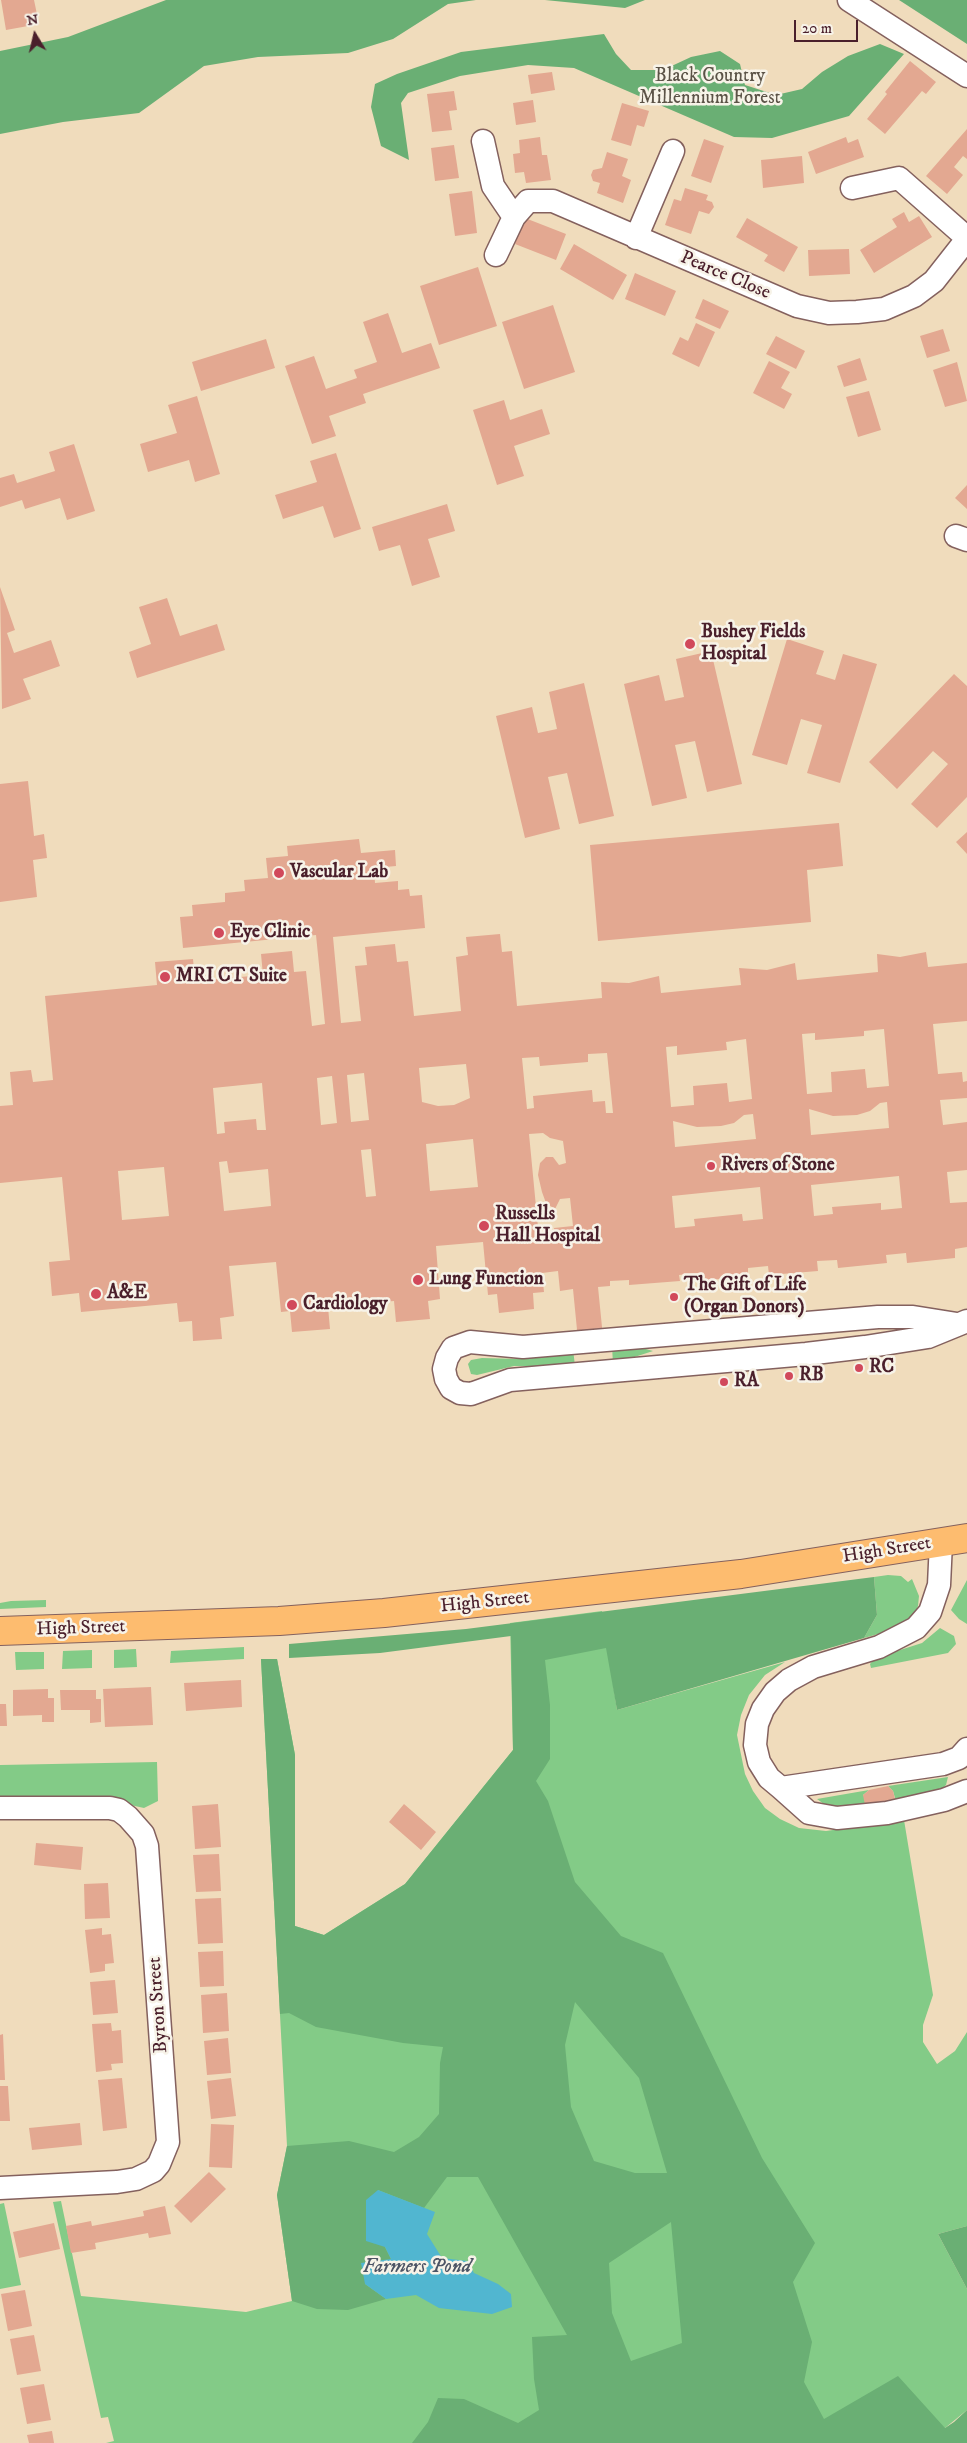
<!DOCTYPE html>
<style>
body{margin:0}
#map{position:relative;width:967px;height:2443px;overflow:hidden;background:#f0dcbc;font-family:"IM FELL DW Pica",serif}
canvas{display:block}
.north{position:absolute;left:10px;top:10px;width:50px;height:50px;-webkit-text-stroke:4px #f7f3e8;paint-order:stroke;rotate:351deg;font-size:14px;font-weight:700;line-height:20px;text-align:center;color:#4a1f2b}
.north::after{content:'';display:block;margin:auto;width:18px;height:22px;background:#4a1f2b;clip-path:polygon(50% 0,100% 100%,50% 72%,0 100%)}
.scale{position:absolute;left:794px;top:20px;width:64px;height:22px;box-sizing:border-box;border:2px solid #4a1f2b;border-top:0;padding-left:6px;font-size:15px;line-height:18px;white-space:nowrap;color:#4a1f2b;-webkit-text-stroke:4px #f7f3e8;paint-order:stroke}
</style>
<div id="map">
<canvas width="967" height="2443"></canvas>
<div class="north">N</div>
<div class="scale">20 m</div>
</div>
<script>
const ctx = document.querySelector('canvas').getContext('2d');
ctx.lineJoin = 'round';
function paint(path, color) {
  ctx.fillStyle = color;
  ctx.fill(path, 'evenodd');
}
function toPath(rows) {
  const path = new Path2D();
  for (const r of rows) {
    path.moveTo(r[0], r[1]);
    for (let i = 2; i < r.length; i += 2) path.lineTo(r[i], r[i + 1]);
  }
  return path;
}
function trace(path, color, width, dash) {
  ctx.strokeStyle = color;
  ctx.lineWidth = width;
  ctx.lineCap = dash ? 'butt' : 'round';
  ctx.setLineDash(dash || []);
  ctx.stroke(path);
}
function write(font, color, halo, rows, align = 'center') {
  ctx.font = font + ' "IM FELL DW Pica",serif';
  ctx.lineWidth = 5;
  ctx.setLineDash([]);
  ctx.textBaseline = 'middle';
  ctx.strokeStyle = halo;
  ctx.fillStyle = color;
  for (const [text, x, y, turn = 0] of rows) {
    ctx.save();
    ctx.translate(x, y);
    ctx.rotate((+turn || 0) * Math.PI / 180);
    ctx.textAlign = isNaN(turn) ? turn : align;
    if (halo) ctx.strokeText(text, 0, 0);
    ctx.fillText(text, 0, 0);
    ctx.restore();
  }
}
paint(toPath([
 [612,1346,635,1346,653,1351,613,1364],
 [573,1349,575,1366,514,1366,477,1375,471,1374,468,1364,471,1360,482,1358,519,1359],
 [888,1575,901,1576,908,1582,912,1579,919,1596,918,1606,914,1616,896,1629,864,1638,877,1615,874,1577],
 [967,1580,967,1624,959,1619,951,1610],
 [46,1600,46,1607,0,1609,0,1603,11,1601],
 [602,1611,617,1710,785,1662,765,1675,749,1695,741,1715,737,1735,745,1774,753,1791,765,1808,780,1819,799,1828,826,1831,904,1820,933,1995,923,2025,923,2042,937,2064,955,2051,967,2032,967,2226,938,2234,967,2289,967,2410,945,2428,958,2443,106,2443,114,2441,108,2417,101,2418,53,2202,61,2201,81,2296,246,2312,292,2301,277,2195,287,2146,261,1659,277,1659,295,1755,295,1926,324,1935,405,1884,513,1750,510,1623],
 [940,1628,954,1636,956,1644,948,1653,871,1668,870,1664,875,1658,922,1643],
 [244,1647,244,1659,170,1663,171,1651],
 [136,1649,137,1667,114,1668,114,1650],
 [92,1650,92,1668,62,1669,63,1651],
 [15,1652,44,1652,44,1669,16,1670],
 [157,1762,158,1801,144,1808,94,1797,0,1797,0,1765],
 [948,1777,946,1785,937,1793,891,1804,895,1798,893,1791,888,1786],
 [869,1790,863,1795,871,1807,828,1807,817,1799],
 [4,2203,21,2285,0,2289,0,2204]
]), '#83cb87');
paint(toPath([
 [166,0,476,0,448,4,393,39,348,53,258,57,204,66,139,113,63,122,0,134,0,51,68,37],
 [545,0,645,0,625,8],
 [899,0,967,0,967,44],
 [604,34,616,54,631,70,663,70,691,57,720,51,740,64,745,85,776,95,802,89,822,72,848,56,880,44,904,54,849,116,772,138,734,137,574,68,528,65,460,76,408,93,401,103,409,160,381,146,371,107,375,84,397,74,461,52],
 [874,1577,877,1615,864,1638,617,1710,606,1648,545,1660,550,1705,550,1759,536,1781,548,1801,575,1882,621,1936,663,1953,762,2158,815,2243,793,2282,812,2342,804,2382,824,2419,898,2376,945,2428,954,2422,967,2410,967,2443,412,2443,428,2422,438,2398,464,2399,518,2423,539,2410,534,2379,532,2337,567,2335,478,2177,447,2177,424,2208,378,2190,385,2247,391,2259,365,2284,386,2299,348,2310,317,2309,292,2301,277,2195,287,2146,349,2141,394,2152,419,2137,439,2114,440,2063,443,2047,403,2043,316,2027,289,2013,280,2014,261,1659,277,1659,295,1755,295,1926,324,1935,405,1884,513,1750,511,1636,380,1653,289,1658,289,1644,466,1629],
 [575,2002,639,2078,667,2173,635,2173,594,2161,571,2107,565,2045],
 [671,2222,682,2343,631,2361,612,2313,609,2263],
 [967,2226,967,2289,938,2234]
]), '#6aaf74');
paint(toPath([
 [378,2190,435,2212,427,2234,442,2258,467,2261,474,2273,498,2284,511,2294,512,2307,492,2314,439,2308,416,2295,386,2299,365,2284,361,2263,391,2259,385,2247,366,2241,366,2200]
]), '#51b6d0');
paint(toPath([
 [1,0,34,0,39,24,6,30],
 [910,61,936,82,926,94,922,91,885,134,867,119,887,94,885,92],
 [552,72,555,90,531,94,528,75],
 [454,91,457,110,449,111,452,130,432,132,427,94],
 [533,100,536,122,516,125,513,103],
 [622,103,649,111,644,127,637,125,631,146,611,140],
 [967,129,967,159,963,156,954,167,963,175,947,194,926,176],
 [540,137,542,155,547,155,551,180,526,183,524,172,515,173,513,154,520,153,519,140],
 [846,137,848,143,858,139,864,157,816,174,808,152],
 [704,139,724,146,711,183,691,176],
 [454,145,459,178,435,181,431,148],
 [607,152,628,159,622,176,631,180,623,203,597,193,600,183,593,181,591,175,593,170,602,168],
 [802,156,804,183,763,188,761,160],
 [685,188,708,195,706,200,712,202,714,207,709,214,699,211,691,234,665,225,674,199,681,201],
 [472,191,477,233,455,236,449,194],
 [904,212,909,222,919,216,932,237,874,273,860,250,897,227,892,219],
 [525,218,566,234,556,260,515,244],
 [747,218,798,247,784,272,764,261,768,255,736,237],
 [574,244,627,275,613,300,560,269],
 [849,249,850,274,809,276,808,250],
 [478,267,497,326,439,345,420,286],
 [635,273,676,291,665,316,625,299],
 [703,299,729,311,720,329,695,318],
 [553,305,575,372,524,389,502,322],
 [388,313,402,353,431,343,440,368,363,394,366,403,329,416,336,436,312,444,285,366,314,356,326,389,357,378,354,370,377,362,363,322],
 [696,323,715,332,699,367,672,354,680,337,688,341],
 [943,329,950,351,927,358,920,336],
 [776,336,805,351,796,369,766,354],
 [266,339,275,368,201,391,192,362],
 [860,358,867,380,844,387,837,366],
 [769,361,790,372,781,388,792,394,784,409,753,393],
 [957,362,967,401,945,407,933,370],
 [869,391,881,430,858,437,846,397],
 [197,396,220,474,195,482,189,460,148,472,140,444,177,433,168,405],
 [504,400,510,420,542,409,550,434,514,446,524,476,497,485,473,410],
 [74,444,95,511,67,520,60,498,25,509,22,500,0,507,0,478,14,474,17,483,55,471,49,452],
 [336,453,361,529,334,538,323,506,283,519,275,495,317,482,310,461],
 [967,485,967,509,955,498],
 [447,504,455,531,428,539,440,577,412,586,400,545,379,551,372,527],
 [0,587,15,630,7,633,14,653,51,640,60,666,23,679,31,699,2,709],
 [167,598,180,636,217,624,225,650,137,678,129,652,151,644,139,607],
 [787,639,824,651,816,674,835,680,843,654,877,664,840,783,807,773,822,725,801,719,787,765,752,755],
 [711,651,742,784,707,792,695,741,675,745,687,798,652,806,624,684,659,675,665,701,684,697,676,659],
 [954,674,967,686,967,797,937,828,911,804,948,764,933,751,897,789,869,762],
 [584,683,614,816,579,824,567,773,548,777,560,829,525,838,496,716,532,707,538,733,557,729,549,692],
 [28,781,34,836,44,834,47,858,33,860,37,897,0,902,0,784],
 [839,823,843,866,807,870,811,922,598,941,590,845],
 [967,832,967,854,956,842],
 [359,839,361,853,395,850,396,866,374,868,375,883,398,881,398,890,409,889,410,896,422,895,425,928,333,937,341,1023,361,1021,355,966,367,965,365,947,395,944,397,962,408,961,414,1016,461,1011,456,957,468,955,466,937,500,934,502,952,512,951,517,1006,602,998,601,982,629,983,659,976,661,993,741,985,739,968,767,970,795,963,797,980,878,972,877,954,900,957,926,952,928,967,967,963,967,1021,933,1024,938,1074,962,1072,963,1082,967,1081,967,1098,940,1100,943,1125,967,1122,967,1170,947,1172,950,1203,967,1202,967,1247,955,1249,955,1258,907,1263,906,1253,886,1255,887,1263,838,1268,837,1260,817,1261,818,1271,769,1275,768,1266,748,1268,748,1276,700,1281,699,1273,679,1275,680,1281,629,1285,629,1280,610,1281,610,1286,598,1287,604,1347,579,1350,573,1289,560,1291,558,1271,542,1273,544,1292,533,1293,534,1309,499,1313,497,1294,488,1295,483,1242,436,1246,440,1299,428,1301,430,1319,396,1322,394,1301,328,1307,330,1329,292,1332,290,1311,281,1312,276,1262,229,1266,234,1316,220,1318,222,1339,193,1341,192,1321,179,1322,177,1303,81,1312,79,1293,52,1296,49,1262,70,1260,62,1177,0,1183,0,1106,13,1105,10,1072,31,1070,33,1082,53,1080,45,996,157,985,155,962,193,959,195,981,263,975,261,954,292,951,294,972,306,971,312,1026,325,1024,316,935,183,948,180,917,193,916,192,905,225,902,225,893,245,891,244,880,268,878,266,858,288,856,287,846],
 [884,1029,889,1086,867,1088,865,1069,831,1072,832,1092,807,1094,802,1034,815,1033,815,1040,864,1036,864,1031],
 [746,1039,752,1099,729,1102,727,1083,693,1086,694,1105,671,1107,666,1047,677,1046,677,1055,727,1050,726,1042],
 [607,1053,613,1113,606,1113,605,1101,593,1102,592,1090,533,1096,534,1108,527,1109,522,1058,539,1057,540,1066,588,1062,588,1054],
 [466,1064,470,1098,454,1105,438,1106,422,1102,419,1068],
 [364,1073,369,1120,351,1122,347,1075],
 [332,1076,337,1123,321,1125,317,1078],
 [262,1083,266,1130,257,1130,256,1119,224,1122,225,1133,217,1134,213,1088],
 [887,1102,889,1128,811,1135,809,1109,833,1116,857,1115,870,1111,880,1103],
 [753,1114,756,1139,675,1147,673,1121,697,1127,721,1126,734,1123,744,1115],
 [543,1133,550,1138,563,1141,566,1163,559,1165,553,1157,546,1157,540,1163,538,1175,542,1192,546,1203,555,1209,560,1199,570,1198,573,1226,554,1228,555,1236,539,1238,529,1134],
 [473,1139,478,1187,430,1191,426,1144],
 [371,1149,376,1196,366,1197,361,1150],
 [227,1161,229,1173,268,1169,271,1206,224,1211,219,1162],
 [164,1167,169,1216,122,1220,118,1171],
 [899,1176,902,1208,881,1210,881,1203,832,1207,833,1214,814,1216,811,1185],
 [760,1187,763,1219,743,1221,742,1214,694,1219,695,1226,675,1228,672,1196],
 [241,1680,242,1707,186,1711,184,1683],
 [151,1687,153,1725,105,1727,103,1689],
 [48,1689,48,1698,54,1698,54,1722,42,1722,42,1715,13,1716,13,1690],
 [60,1690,96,1690,96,1699,101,1699,101,1722,90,1723,90,1710,61,1710],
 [0,1704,6,1704,7,1726,0,1726],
 [888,1786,893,1791,895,1799,891,1804,865,1805,863,1795,869,1790],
 [218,1804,221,1847,195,1849,192,1806],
 [404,1804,436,1832,421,1850,389,1822],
 [36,1843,83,1847,81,1870,34,1865],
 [219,1854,221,1891,196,1892,193,1855],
 [108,1883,110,1918,85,1919,84,1884],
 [221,1898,223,1943,198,1944,195,1899],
 [102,1928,102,1935,111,1934,114,1963,105,1964,105,1971,90,1973,85,1930],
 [223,1951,224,1986,200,1987,198,1952],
 [115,1980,118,2013,93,2015,90,1982],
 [227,1993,229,2031,203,2033,201,1995],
 [111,2023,112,2031,121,2030,123,2063,111,2064,112,2070,96,2072,92,2024],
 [3,2034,5,2080,0,2080,0,2035],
 [228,2038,231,2073,207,2075,204,2041],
 [122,2078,127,2128,103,2131,98,2080],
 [231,2078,236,2116,211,2119,207,2081],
 [0,2086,8,2086,10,2121,0,2121],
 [80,2123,82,2145,32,2150,29,2128],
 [211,2124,234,2125,232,2168,209,2167],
 [209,2172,226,2189,191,2223,174,2206],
 [165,2206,171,2234,149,2238,148,2233,95,2243,96,2249,71,2253,66,2226,91,2221,92,2226,144,2216,143,2211],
 [54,2223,60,2249,19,2258,13,2232],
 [25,2290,32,2326,8,2331,1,2294],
 [34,2335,41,2371,17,2375,10,2339],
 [44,2384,51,2420,27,2424,20,2388],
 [52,2431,54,2443,29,2443,27,2435]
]), '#e3a891');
const minor = toPath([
 [849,0,967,76],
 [483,141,493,186,514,217],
 [852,188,899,178,967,238],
 [636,238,673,151],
 [496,255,514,217,528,201,553,201,797,306,829,313,857,312,884,309,914,296,934,281,967,239],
 [956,536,967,540],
 [957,1324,913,1317,878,1317,523,1347,470,1342,453,1348,447,1358,444,1369,446,1379,451,1388,460,1393,471,1394,510,1380,806,1354,865,1347,928,1337,967,1321],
 [967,1749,959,1758,943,1764,781,1788,809,1813,837,1818,887,1813,944,1800,967,1791],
 [781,1788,769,1778,759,1762,755,1745,757,1724,763,1709,775,1692,789,1680,813,1667,879,1647,916,1628,930,1612,939,1585,941,1542],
 [0,1808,110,1808,119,1810,128,1817,143,1834,147,1846,168,2142,159,2164,153,2171,136,2179,117,2182,0,2188]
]);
const primary = toPath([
 [0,1631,279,1621,384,1613,741,1574,967,1538]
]);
trace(minor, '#84615e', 25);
trace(primary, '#84615e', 30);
trace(minor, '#fff', 22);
trace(primary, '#fdbc6f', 28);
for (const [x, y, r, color] of [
 [690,644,6,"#d1495b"],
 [279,873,6,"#d1495b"],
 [219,933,6,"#d1495b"],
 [165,977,6,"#d1495b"],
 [711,1166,5,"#d1495b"],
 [484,1226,6,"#d1495b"],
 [418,1280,6,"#d1495b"],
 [96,1294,6,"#d1495b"],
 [674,1297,5,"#d1495b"],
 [292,1305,6,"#d1495b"],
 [859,1368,5,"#d1495b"],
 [789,1376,5,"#d1495b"],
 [724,1382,5,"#d1495b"]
]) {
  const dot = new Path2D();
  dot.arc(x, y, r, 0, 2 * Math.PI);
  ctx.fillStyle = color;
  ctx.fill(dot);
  trace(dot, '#f7f3e8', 2);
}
write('19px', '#5b5347', '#f7f3e8', [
 ["Black Country",710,77],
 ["Millennium Forest",710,99]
]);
write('19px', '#4a1f2b', '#f7f3e8', [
 ["Pearce Close",725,276,23],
 ["High Street",887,1551,-9],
 ["High Street",485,1603,-6],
 ["High Street",81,1629,-2],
 ["Byron Street",159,2005,-94]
]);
write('bold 19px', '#4a1f2b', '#f7f3e8', [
 ["Bushey Fields",701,633],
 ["Hospital",701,655],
 ["Vascular Lab",290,873],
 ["Eye Clinic",230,933],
 ["MRI CT Suite",176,977],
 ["Rivers of Stone",721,1166],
 ["Russells",495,1215],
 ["Hall Hospital",495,1237],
 ["Lung Function",429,1280],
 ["The Gift of Life",684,1286],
 ["(Organ Donors)",684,1308],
 ["A&E",107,1294],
 ["Cardiology",303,1305],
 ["RC",869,1368],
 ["RB",799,1376],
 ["RA",734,1382]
], 'left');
write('italic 20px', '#4c5465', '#f7f3e8', [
 ["Farmers Pond",417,2268]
]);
</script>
